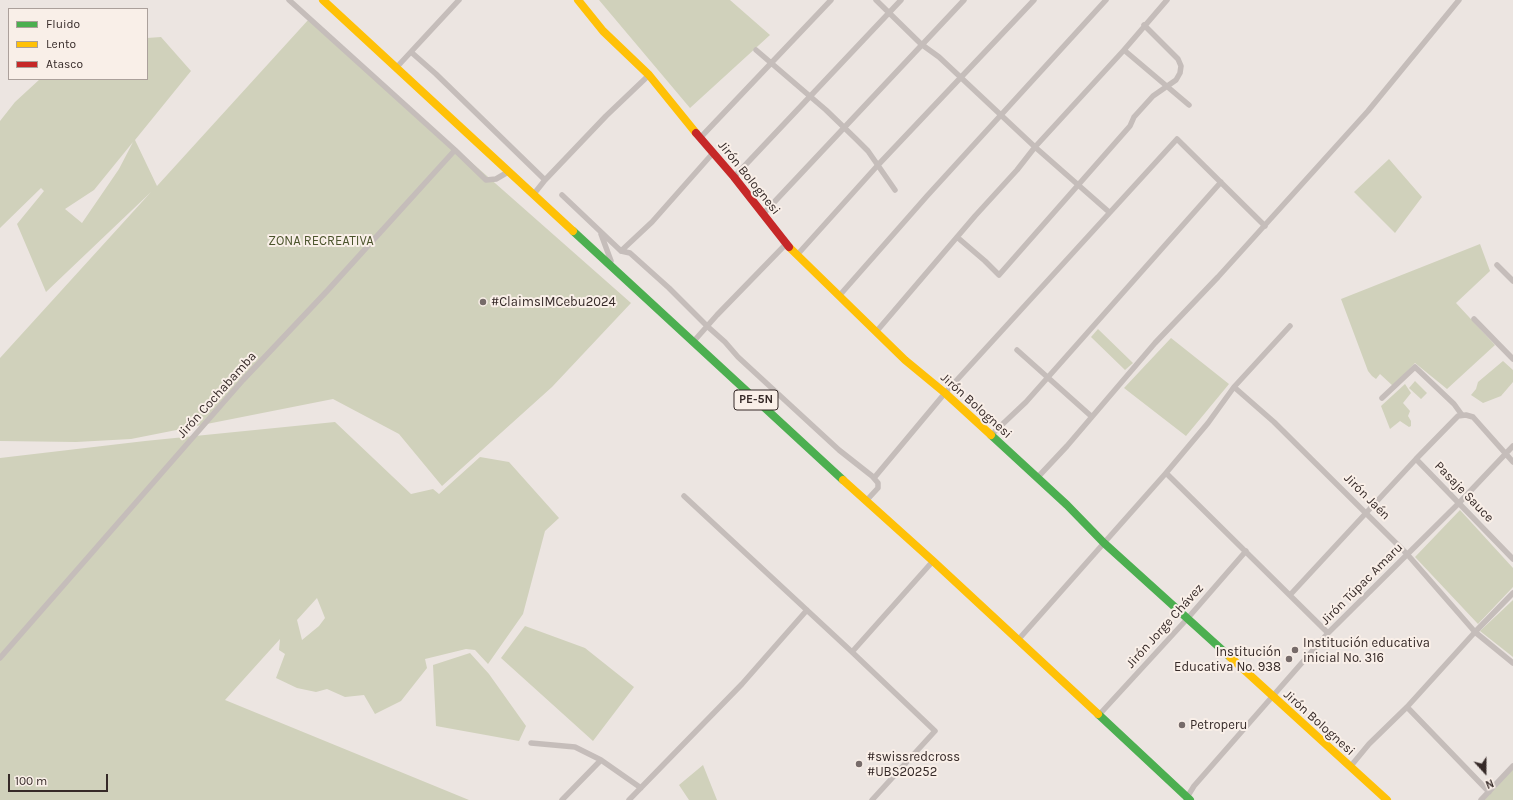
<!DOCTYPE html>
<meta charset="utf-8">
<style>
body{margin:0}
#map{position:relative;width:1513px;height:800px;overflow:hidden;background:#ece5e1;font-family:Karla,sans-serif}
canvas{display:block}
.legend{position:absolute;left:8px;top:8px;width:140px;height:72px;box-sizing:border-box;background:#f9efe8;border:1px solid #aba09b;margin:0;padding:5px 7px;list-style:none;font-size:12px;color:#362a28}
.legend li{display:flex;align-items:center;gap:8px;height:20px}
.legend b{width:20px;border:1px solid #aba09b}
.north{position:absolute;left:1465px;top:752px;width:40px;height:40px;-webkit-text-stroke:3px #f9efe8;paint-order:stroke;rotate:159deg;font-size:11px;font-weight:700;line-height:16px;text-align:center;color:#362a28}
.north::after{content:'';display:block;margin:auto;width:14px;height:18px;background:#362a28;clip-path:polygon(50% 0,100% 100%,50% 72%,0 100%)}
.scale{position:absolute;left:8px;top:774px;width:100px;height:18px;box-sizing:border-box;border:2px solid #362a28;border-top:0;padding-left:5px;font-size:12px;line-height:14px;white-space:nowrap;color:#362a28;-webkit-text-stroke:3px #f9efe8;paint-order:stroke}
</style>
<div id="map">
<canvas width="1513" height="800"></canvas>
<ul class="legend">
<li><b style="height:5px;background:#4caf50"></b>Fluido</li>
<li><b style="height:5px;background:#ffc107"></b>Lento</li>
<li><b style="height:5px;background:#c62828"></b>Atasco</li>
</ul>
<div class="north">N</div>
<div class="scale">100 m</div>
</div>
<script>
const ctx = document.querySelector('canvas').getContext('2d');
ctx.lineJoin = 'round';
function paint(path, color) {
  ctx.fillStyle = color;
  ctx.fill(path, 'evenodd');
}
function toPath(rows) {
  const path = new Path2D();
  for (const r of rows) {
    path.moveTo(r[0], r[1]);
    for (let i = 2; i < r.length; i += 2) path.lineTo(r[i], r[i + 1]);
  }
  return path;
}
function trace(path, color, width, dash) {
  ctx.strokeStyle = color;
  ctx.lineWidth = width;
  ctx.lineCap = dash ? 'butt' : 'round';
  ctx.setLineDash(dash || []);
  ctx.stroke(path);
}
function write(font, color, halo, rows, align = 'center') {
  ctx.font = font + ' Karla,sans-serif';
  ctx.lineWidth = 4;
  ctx.setLineDash([]);
  ctx.textBaseline = 'middle';
  ctx.strokeStyle = halo;
  ctx.fillStyle = color;
  for (const [text, x, y, turn = 0] of rows) {
    ctx.save();
    ctx.translate(x, y);
    ctx.rotate((+turn || 0) * Math.PI / 180);
    ctx.textAlign = isNaN(turn) ? turn : align;
    if (halo) ctx.strokeText(text, 0, 0);
    ctx.fillText(text, 0, 0);
    ctx.restore();
  }
}
paint(toPath([
 [599,0,730,0,770,35,690,108],
 [309,19,631,303,552,387,442,486,399,434,333,399,131,439,76,442,0,441,0,358,151,192,46,292,17,224,44,191,41,188,0,228,0,121,15,102,40,79,147,79,147,38,161,37,191,71,135,140,157,186],
 [133,142,119,169,82,223,65,209,94,190],
 [1389,159,1422,197,1395,233,1354,192],
 [1480,244,1490,271,1456,303,1495,345,1447,389,1415,363,1393,386,1380,374,1376,379,1372,376,1368,371,1341,299],
 [1098,329,1133,363,1125,370,1091,337],
 [1171,338,1229,384,1186,436,1124,388],
 [1503,361,1513,370,1513,382,1501,396,1483,403,1471,395,1476,389,1478,382],
 [1415,381,1427,393,1421,399,1409,388],
 [1405,384,1411,393,1403,403,1410,411,1408,416,1411,421,1411,426,1409,427,1400,421,1390,429,1381,406],
 [335,422,411,494,433,489,439,494,480,457,509,462,559,518,545,531,523,614,488,664,475,650,466,649,425,659,427,668,401,701,375,714,364,695,345,697,327,689,316,692,297,688,276,678,285,654,279,650,280,639,225,700,469,800,0,800,0,458,145,441],
 [317,598,325,618,319,626,302,640,297,620],
 [1460,510,1513,568,1513,587,1478,624,1415,557],
 [1513,600,1513,657,1480,631],
 [525,626,585,648,634,687,593,741,501,658],
 [470,653,489,674,526,726,519,741,436,726,433,665],
 [1513,764,1513,800,1479,800],
 [703,765,717,800,689,800,679,785]
]), '#d0d1bb');
trace(toPath([
 [289,0,455,150,486,180,496,179,508,172],
 [876,0,921,44,939,57,1035,147,1109,212],
 [756,50,826,110,856,139,868,151,895,190],
 [1124,50,1189,105],
 [411,52,436,74,545,180],
 [396,68,459,0],
 [700,138,831,0],
 [734,177,901,0],
 [533,195,545,180,606,116,649,75],
 [562,195,621,251,630,253,669,288,707,326,725,342,738,357,839,450,872,476,878,483,878,488,866,501],
 [763,214,964,0],
 [601,234,611,261],
 [957,237,985,261,999,275,1130,126,1134,117,1153,96,1176,80,1180,73,1181,66,1178,59,1144,25],
 [621,251,652,222,713,153],
 [797,255,878,165,1034,0],
 [1497,265,1513,281],
 [839,296,927,196,1106,0],
 [1474,319,1513,359],
 [876,332,975,216,1017,170,1035,147,1124,50,1167,0],
 [694,341,717,315,786,244],
 [1017,350,1091,416],
 [1234,387,1274,422,1407,554,1475,632,1513,663],
 [1382,398,1415,367,1454,404,1462,415],
 [991,435,1026,402,1221,182],
 [1416,459,1513,559],
 [1166,473,1328,633],
 [874,478,945,393,1177,139,1265,226],
 [1037,478,1067,446,1155,343,1218,277,1368,111,1459,0],
 [684,496,852,652,935,731,872,800],
 [1290,595,1416,459,1458,416,1466,415,1473,417,1513,462],
 [1018,640,1166,473,1208,423,1234,387,1290,326],
 [852,652,933,561],
 [0,658,243,380,328,290,455,150],
 [1407,707,1489,792],
 [1098,716,1187,619,1246,551],
 [531,743,575,747,601,760],
 [1350,767,1369,744,1407,707,1475,632,1513,593],
 [1186,799,1194,786,1328,633,1459,503,1513,446],
 [562,800,601,760,641,788],
 [629,800,742,684,807,610],
 [1481,800,1513,766]
]), '#c5bdba', 5.5);
trace(toPath([
 [573,231,843,480],
 [991,435,1067,505,1104,543,1230,657],
 [1098,714,1190,800]
]), '#4caf50', 8);
trace(toPath([
 [323,0,573,231],
 [578,0,603,31,649,75,696,133],
 [789,247,905,360,945,393,991,435],
 [843,480,933,561,1098,714],
 [1230,657,1387,800]
]), '#ffc107', 8);
trace(toPath([
 [696,133,734,177,789,247]
]), '#c62828', 8);
for (const [x, y, r, color] of [
 [483,302,4,"#766b69"],
 [1295,650,4,"#766b69"],
 [1289,659,4,"#766b69"],
 [1182,725,4,"#766b69"],
 [859,764,4,"#766b69"]
]) {
  const dot = new Path2D();
  dot.arc(x, y, r, 0, 2 * Math.PI);
  ctx.fillStyle = color;
  ctx.fill(dot);
  trace(dot, '#f9efe8', 1.5);
}
for (const [x, y, w] of [
 [756,400,44]
]) {
  const box = new Path2D();
  box.roundRect(x - w / 2, y - 10, w, 20, 3);
  ctx.fillStyle = '#f9efe8';
  ctx.fill(box);
  trace(box, '#362a28', 1);
}
write('bold 12px', '#362a28', null, [
 ["PE-5N",756,400]
]);
write('13px', '#362a28', '#f9efe8', [
 ["Jirón Bolognesi",749,178,51],
 ["Jirón Cochabamba",217,395,-48],
 ["Jirón Bolognesi",976,406,42],
 ["Pasaje Sauce",1464,492,46],
 ["Jirón Jaén",1367,497,45],
 ["Jirón Túpac Amaru",1362,584,-45],
 ["Jirón Jorge Chávez",1165,626,-48],
 ["Jirón Bolognesi",1319,723,42]
]);
write('13px', '#4b542c', '#f9efe8', [
 ["ZONA RECREATIVA",321,241]
]);
write('13px', '#362a28', '#f9efe8', [
 ["#ClaimsIMCebu2024",491,302],
 ["Institución educativa",1303,643],
 ["inicial No. 316",1303,658],
 ["Institución",1281,652,"right"],
 ["Educativa No. 938",1281,667,"right"],
 ["Petroperu",1190,725],
 ["#swissredcross",867,757],
 ["#UBS20252",867,772]
], 'left');
</script>
